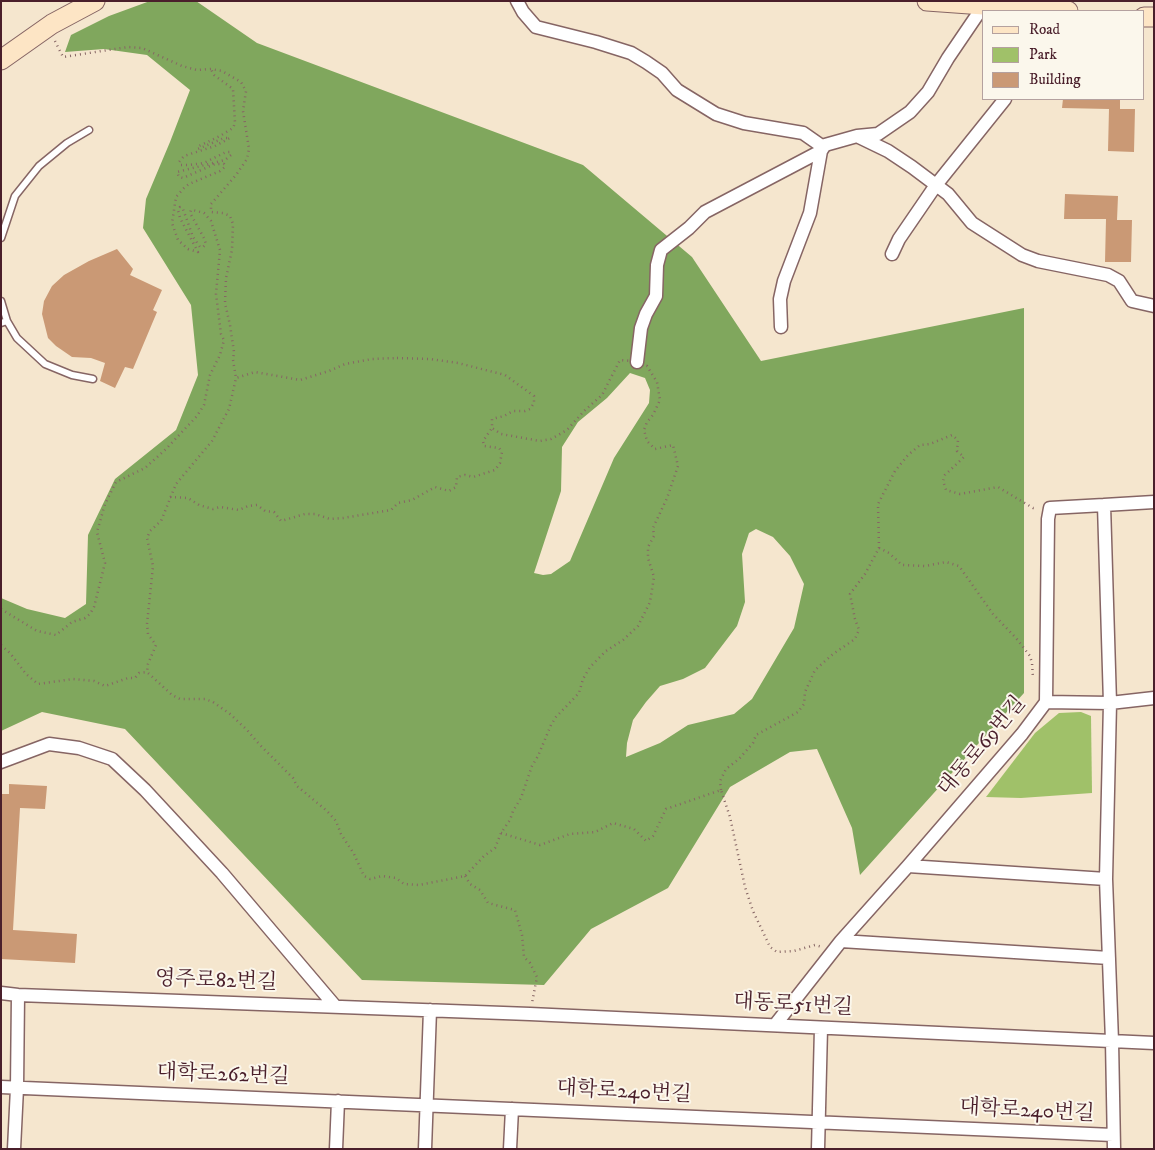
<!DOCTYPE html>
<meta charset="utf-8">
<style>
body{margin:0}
#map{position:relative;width:1155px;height:1150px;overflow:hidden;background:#f5e6ce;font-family:"IM FELL DW Pica",serif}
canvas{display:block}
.frame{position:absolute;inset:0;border:2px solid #4a1f2b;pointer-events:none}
.legend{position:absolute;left:982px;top:10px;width:162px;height:90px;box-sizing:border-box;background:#fbf7ec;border:1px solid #b4a19f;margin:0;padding:6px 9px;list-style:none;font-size:15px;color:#4a1f2b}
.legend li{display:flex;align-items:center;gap:10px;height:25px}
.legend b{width:25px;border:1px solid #b4a19f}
</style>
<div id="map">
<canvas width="1155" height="1150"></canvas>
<div class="frame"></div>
<ul class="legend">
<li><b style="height:6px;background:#fde5c5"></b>Road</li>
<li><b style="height:14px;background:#a0c169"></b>Park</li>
<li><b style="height:14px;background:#ca9975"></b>Building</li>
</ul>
</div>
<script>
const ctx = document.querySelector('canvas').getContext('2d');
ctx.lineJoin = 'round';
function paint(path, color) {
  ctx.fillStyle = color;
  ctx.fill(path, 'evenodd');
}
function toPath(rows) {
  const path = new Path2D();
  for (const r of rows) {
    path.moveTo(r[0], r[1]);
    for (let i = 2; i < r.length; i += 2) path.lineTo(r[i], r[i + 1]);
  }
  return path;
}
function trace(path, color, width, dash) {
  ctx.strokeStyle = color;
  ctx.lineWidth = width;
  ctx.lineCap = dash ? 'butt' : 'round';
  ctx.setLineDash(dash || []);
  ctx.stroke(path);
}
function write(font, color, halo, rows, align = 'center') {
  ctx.font = font + ' "IM FELL DW Pica","Noto Serif KR",serif';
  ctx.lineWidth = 4;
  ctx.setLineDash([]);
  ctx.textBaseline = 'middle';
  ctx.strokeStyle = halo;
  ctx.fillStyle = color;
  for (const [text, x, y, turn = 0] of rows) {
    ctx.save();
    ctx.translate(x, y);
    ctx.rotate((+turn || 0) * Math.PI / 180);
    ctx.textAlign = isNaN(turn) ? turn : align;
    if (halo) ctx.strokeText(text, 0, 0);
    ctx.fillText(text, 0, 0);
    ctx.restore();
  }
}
paint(toPath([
 [1081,712,1091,716,1092,793,1021,798,986,797,1035,733,1059,713]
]), '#a0c169');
paint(toPath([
 [150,1,196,1,257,43,583,165,692,257,761,361,1024,308,1024,693,860,875,852,828,817,749,790,752,730,787,668,888,591,929,544,985,362,980,125,729,42,712,1,731,1,598,27,609,65,618,86,604,88,535,115,479,176,430,198,375,191,305,143,228,146,199,170,142,190,90,147,55,104,49,65,52,71,35,109,16],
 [630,373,645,378,650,390,649,403,614,458,570,561,551,574,543,575,534,573,561,491,562,447,578,422,607,398],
 [756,529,773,537,790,556,804,584,794,628,752,699,734,714,688,725,660,743,626,757,627,743,633,720,646,702,660,686,683,679,705,668,737,626,745,602,742,554,749,533]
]), '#80a75d');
paint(toPath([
 [1063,99,1120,99,1120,109,1135,109,1134,152,1108,151,1109,109,1062,108],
 [1065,194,1118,196,1117,220,1132,220,1131,262,1105,262,1106,219,1064,219],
 [117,249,133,269,130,275,162,290,153,310,157,312,133,369,125,367,115,388,100,381,105,363,91,358,72,357,56,346,48,338,42,314,44,301,52,286,64,275,89,261],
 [9,784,47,786,45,809,20,808,13,930,77,934,75,963,1,959,1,800,2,794,9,794]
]), '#ca9975');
const service = toPath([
 [1,238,15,196,39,166,67,143,89,130],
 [1,301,7,321],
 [1,323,7,321,17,338,45,364,72,375,93,379]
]);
const minor = toPath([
 [517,1,523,12,536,27,596,42,631,53,646,62,662,73,677,90,716,114,744,123,803,133,823,147],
 [857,136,888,151,912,167,948,194,972,223,1022,255,1038,261,1108,275,1119,281,1132,301,1154,306],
 [892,254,899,239,936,185,1005,99],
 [781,327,780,299,784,281,810,213,821,151,825,145,857,136,878,134,910,112,928,92,948,58,984,5],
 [637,362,641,328,646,314,656,296,657,265,661,250,689,228,705,212,821,151],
 [1046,702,1048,519,1050,508,1104,505],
 [1,762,49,744,79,748,112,759,145,790,222,873,335,1006],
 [908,866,1106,879],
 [841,941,1109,958],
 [1,993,18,995,530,1014,1154,1043],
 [775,1025,841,941,908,866,1022,734,1046,702,1110,703,1154,698],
 [1,1087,1113,1135],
 [14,1149,17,1088,18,995],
 [336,1149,338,1101],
 [425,1149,430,1010],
 [510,1149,512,1109],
 [818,1149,821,1028],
 [1114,1149,1112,1041,1106,879,1110,703,1104,505,1154,502]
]);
const secondary = toPath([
 [927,1,1068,11],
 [1144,17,1154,17],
 [1,60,52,24,95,1]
]);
trace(service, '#866564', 9);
trace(minor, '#866564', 15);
trace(secondary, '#866564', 21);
trace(toPath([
 [55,41,63,57,128,47,142,48,182,66,197,70,211,69,222,71,241,82,246,91,243,111,249,149,247,159,236,175,211,204,211,212,223,213,230,216,233,224,232,250,226,278,225,303,230,325,234,352,233,360,236,378],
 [397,358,430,359,458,363,505,375,534,396,534,403,530,409,525,411,513,411,504,416,492,419,492,428,501,434,540,441,551,439,567,430,584,411,602,395,620,360,632,361,647,366,657,382,660,400,653,415,647,422,644,430,647,441,655,449,673,445,678,466,667,498,653,528,654,536,648,547,648,558,654,577,650,602,638,626,623,640,606,651,590,667,583,679,579,693,556,717,551,725,538,756,532,766,521,798,513,811,510,820,501,833,495,848,484,856,465,876,419,885,404,884,396,878,382,876,370,879,364,876,354,854,341,834,336,821,327,811,297,786,293,778,259,744,247,730,230,714,213,702,205,699,180,699,172,695,147,672,148,664,156,645,148,634,147,624,153,566,147,538,150,531,161,521,176,484,212,441,223,420,229,409,236,378,255,372,300,380,329,371,345,364,372,359,397,358],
 [170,497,188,498,199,505,213,509,220,507,239,510,248,506,257,505,265,511,274,512,281,521,305,514,315,514,330,519,343,518,391,510,398,503,412,500,435,487,449,491,456,487,457,477,465,475,473,477,495,470,500,463,502,452,499,448,484,446,483,441,492,428],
 [879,548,889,553,902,565,925,566,946,562,959,566,993,614,1016,638,1030,656,1032,663,1033,678],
 [1,609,37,631,56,635,72,622,85,618,90,614,94,607,105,563,97,532,105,504,116,482,145,468,166,449,197,416,204,405,210,375,220,355,224,340,221,334,216,294,220,250,211,221,204,213,193,210,191,210,190,213,204,238,206,244,203,247,200,247,193,237,183,209,180,207,178,210,180,218,198,252,188,249,178,240,172,223,176,197,184,188,189,184,220,171,225,167,224,164,215,164,183,178,179,177,177,172,225,160,231,155,230,152,226,152,204,163,189,165,181,165,179,162,184,156,215,146,230,138,224,138,198,149,199,146,220,136,233,128,235,123,233,89,214,75,211,69],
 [1,645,10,653,26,674,38,684,73,679,94,681,105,686,128,678,135,678,139,673,147,672],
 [721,790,720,781,726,769,739,759,753,743,756,735,798,712,804,704,805,692,815,670,833,654,855,639,859,630,855,619,850,594,865,574,879,548,878,504,895,471,908,455,920,445,930,444,952,435,958,440,957,451,964,457,945,475,943,481,946,490,960,494,998,487,1033,508,1037,508],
 [501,833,540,845,570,834,595,832,613,823,634,829,646,841,653,836,666,809,721,790,730,817,745,887,753,911,770,947,777,952,794,951,815,945,822,947],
 [465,876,470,884,480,890,488,903,515,910,522,935,524,957,530,963,537,977,532,1003]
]), '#866564', 2.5, [1, 4]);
trace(service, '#fff', 6);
trace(minor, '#fff', 12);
trace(secondary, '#fde5c5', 19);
write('21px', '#4a1f2b', '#fbf7ec', [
 ["대동로69번길",983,747,-50],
 ["영주로82번길",216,982,2],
 ["대동로51번길",793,1006,3],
 ["대학로262번길",223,1076,2],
 ["대학로240번길",624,1093,3],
 ["대학로240번길",1027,1112,3]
]);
</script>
